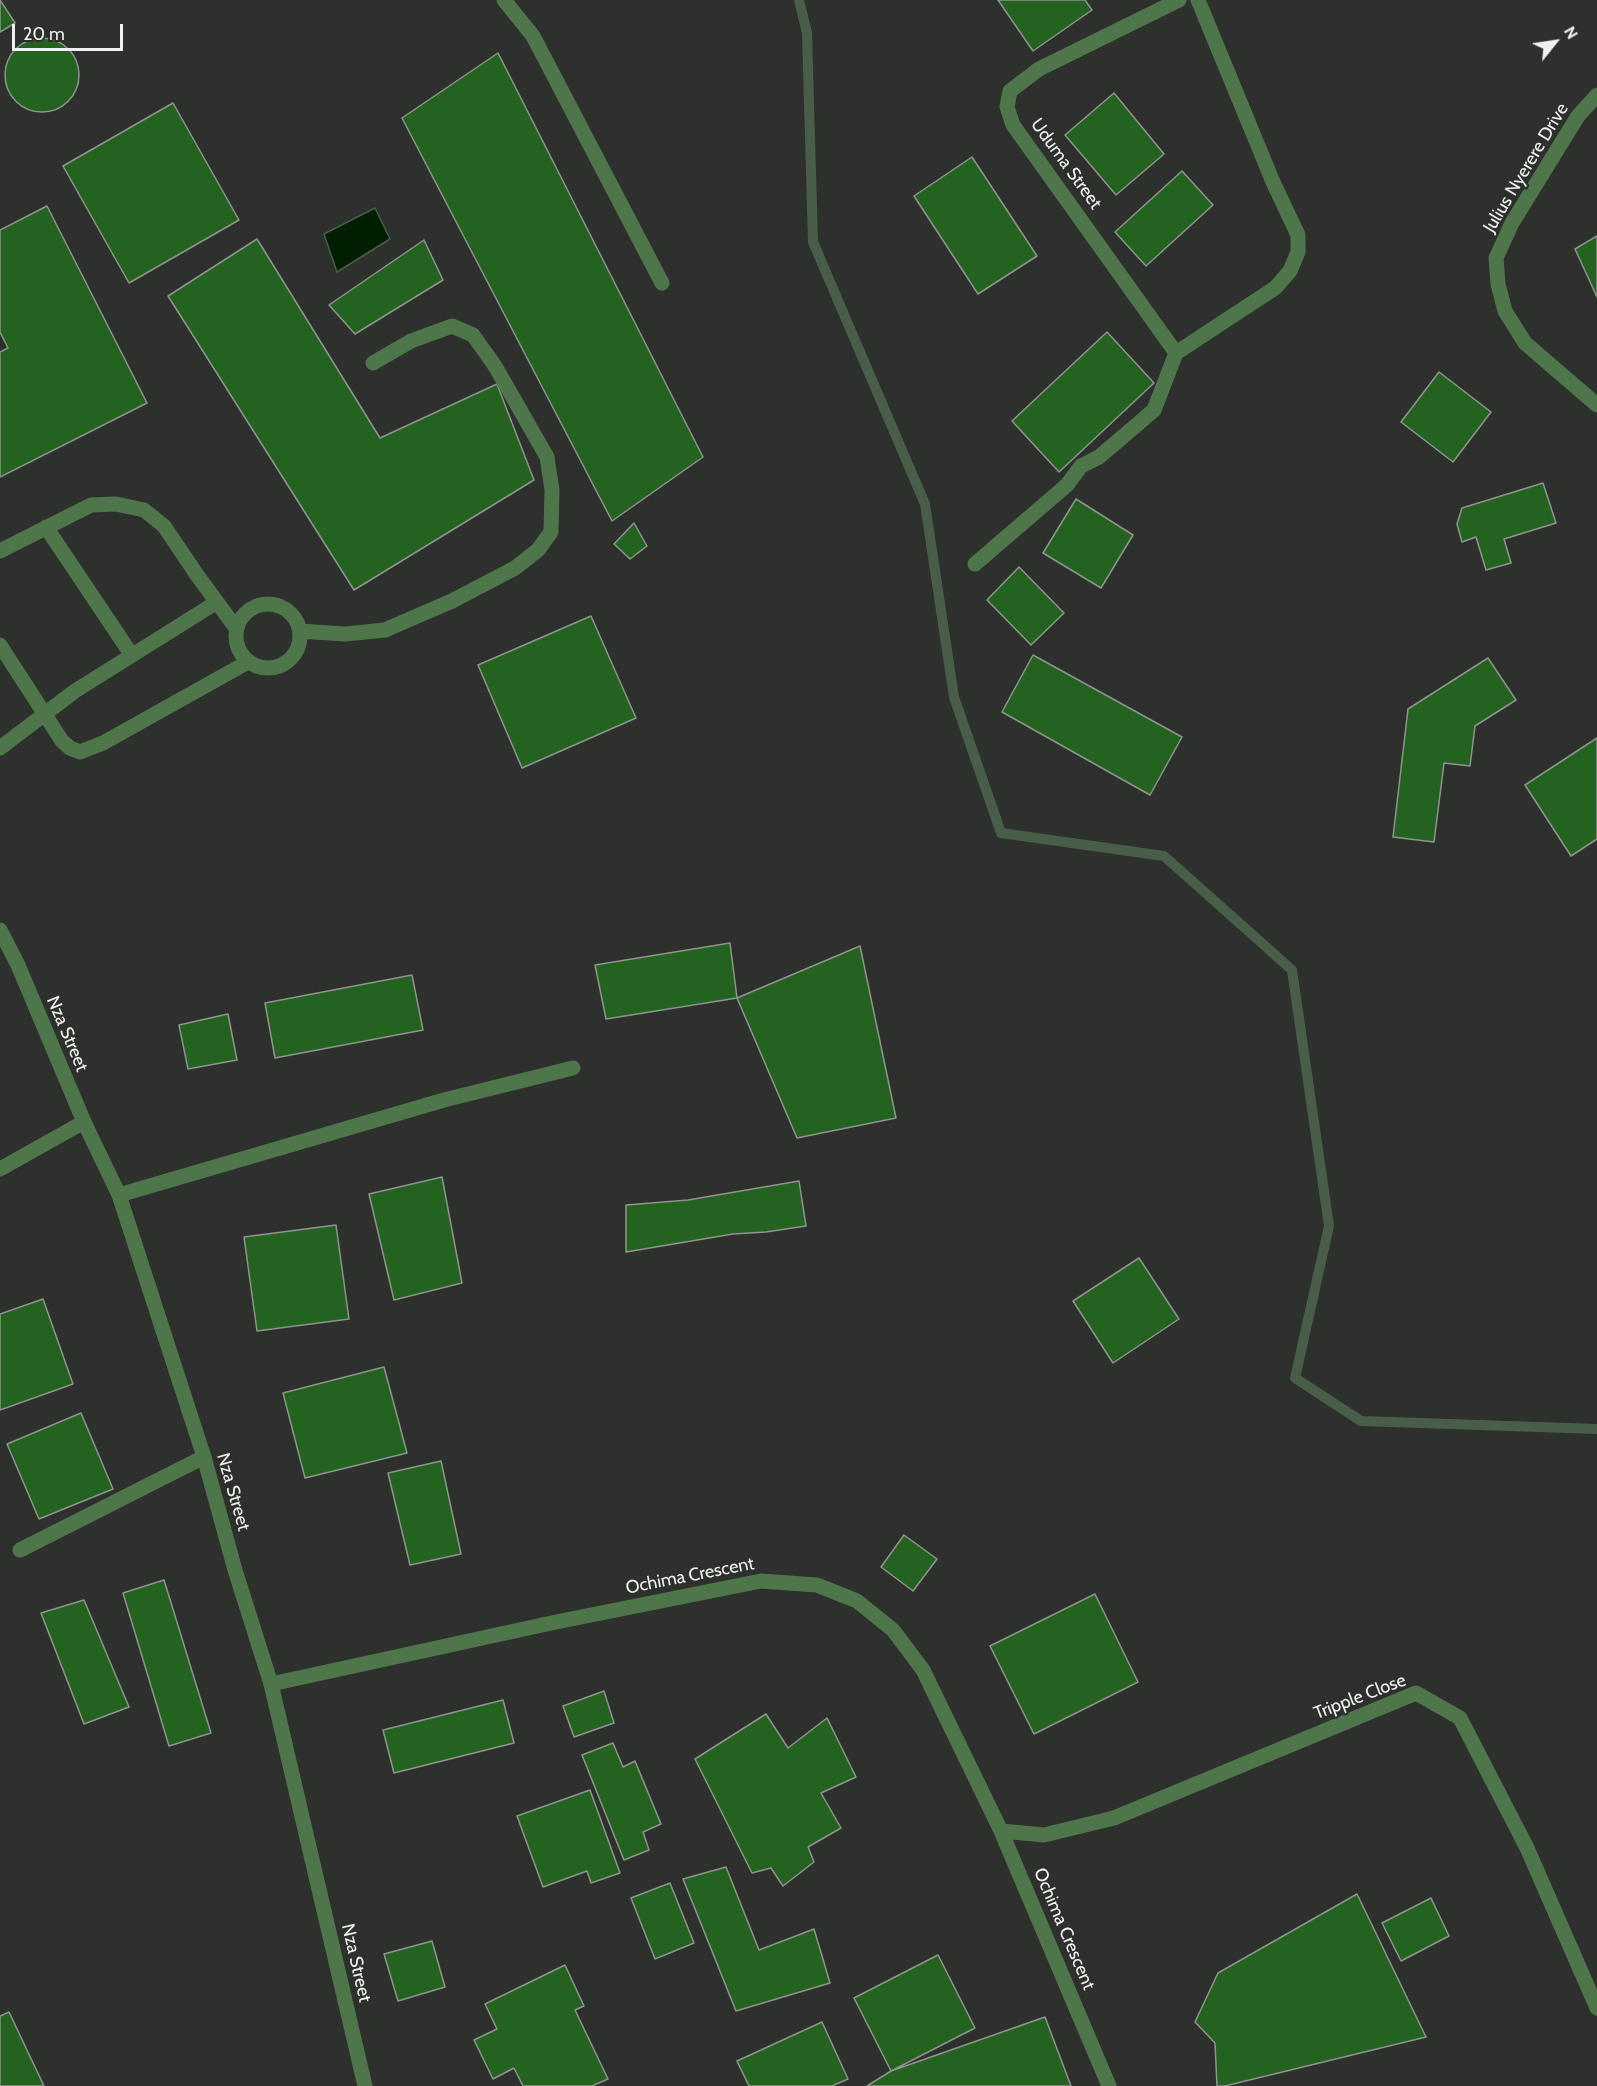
<!DOCTYPE html>
<style>
body{margin:0}
#map{position:relative;width:1597px;height:2086px;overflow:hidden;background:#2d302c;font-family:Cabin,sans-serif}
canvas{display:block}
.north{position:absolute;left:1525px;top:12px;width:60px;height:60px;-webkit-text-stroke:4px #2d302c;paint-order:stroke;rotate:60deg;font-size:16px;font-weight:700;line-height:24px;text-align:center;color:#f0f2f0}
.north::after{content:'';display:block;margin:auto;width:21px;height:27px;background:#f0f2f0;clip-path:polygon(50% 0,100% 100%,50% 72%,0 100%)}
.scale{position:absolute;left:12px;top:24px;width:111px;height:27px;box-sizing:border-box;border:3px solid #f0f2f0;border-top:0;padding-left:8px;font-size:18px;line-height:21px;white-space:nowrap;color:#f0f2f0;-webkit-text-stroke:4px #2d302c;paint-order:stroke}
</style>
<div id="map">
<canvas width="1597" height="2086"></canvas>
<div class="north">N</div>
<div class="scale">20 m</div>
</div>
<script>
const ctx = document.querySelector('canvas').getContext('2d');
ctx.lineJoin = 'round';
function paint(path, color) {
  ctx.fillStyle = color;
  ctx.fill(path, 'evenodd');
}
function toPath(rows) {
  const path = new Path2D();
  for (const r of rows) {
    if (r.length === 3) {
      path.moveTo(r[0] + r[2], r[1]);
      path.arc(r[0], r[1], r[2], 0, 2 * Math.PI);
      continue;
    }
    path.moveTo(r[0], r[1]);
    for (let i = 2; i < r.length; i += 2) path.lineTo(r[i], r[i + 1]);
  }
  return path;
}
function trace(path, color, width, dash) {
  ctx.strokeStyle = color;
  ctx.lineWidth = width;
  ctx.lineCap = dash ? 'butt' : 'round';
  ctx.setLineDash(dash || []);
  ctx.stroke(path);
}
function write(font, color, halo, rows, align = 'center') {
  ctx.font = font + ' Cabin,sans-serif';
  ctx.lineWidth = 4.5;
  ctx.setLineDash([]);
  ctx.textBaseline = 'middle';
  ctx.strokeStyle = halo;
  ctx.fillStyle = color;
  for (const [text, x, y, turn = 0] of rows) {
    ctx.save();
    ctx.translate(x, y);
    ctx.rotate((+turn || 0) * Math.PI / 180);
    ctx.textAlign = isNaN(turn) ? turn : align;
    if (halo) ctx.strokeText(text, 0, 0);
    ctx.fillText(text, 0, 0);
    ctx.restore();
  }
}
const water = toPath([
 [375,208,390,239,337,272,324,234,375,208]
]);
paint(water, '#011f00');
trace(water, '#495e48', 1.5);
trace(toPath([
 [799,0,807,33,813,242,925,504,954,697,1001,833,1164,856,1292,970,1329,1226,1295,1378,1361,1421,1597,1429]
]), '#495e48', 10);
const building = toPath([
 [0,0,15,23,0,32,0,0],
 [998,0,1085,0,1092,10,1033,51,998,0],
 [42,75,37],
 [498,53,703,457,612,521,402,118,498,53],
 [1114,93,1164,154,1116,195,1065,135,1114,93],
 [173,103,239,220,129,283,63,166,173,103],
 [972,157,1037,256,978,294,914,196,972,157],
 [1182,171,1213,205,1146,266,1115,232,1182,171],
 [47,206,147,403,0,477,0,352,8,348,0,332,0,230,47,206],
 [1597,236,1597,297,1575,249,1597,236],
 [257,239,380,438,497,384,534,480,354,590,168,296,257,239],
 [424,240,443,280,355,334,329,305,424,240],
 [1107,332,1154,383,1059,472,1012,421,1107,332],
 [1439,372,1491,412,1453,462,1401,422,1439,372],
 [1543,483,1556,523,1504,539,1511,563,1486,570,1476,537,1462,542,1457,524,1462,508,1543,483],
 [1076,499,1133,535,1101,588,1043,553,1076,499],
 [634,523,647,546,630,559,614,544,634,523],
 [1019,567,1064,613,1031,645,987,600,1019,567],
 [591,616,636,718,522,768,478,665,591,616],
 [1033,655,1182,737,1150,795,1002,712,1033,655],
 [1488,658,1516,700,1475,726,1470,766,1444,763,1434,842,1393,837,1408,709,1488,658],
 [1597,738,1597,839,1571,856,1525,785,1597,738],
 [730,943,737,998,606,1019,595,965,730,943],
 [860,946,896,1118,797,1138,737,998,860,946],
 [412,975,423,1030,275,1058,265,1003,412,975],
 [228,1014,237,1060,188,1069,179,1025,228,1014],
 [442,1177,462,1283,394,1300,369,1194,442,1177],
 [799,1181,806,1226,766,1232,733,1234,626,1252,626,1205,688,1200,799,1181],
 [336,1225,349,1319,257,1331,244,1237,336,1225],
 [1139,1258,1179,1319,1113,1363,1073,1301,1139,1258],
 [43,1299,73,1384,0,1410,0,1314,43,1299],
 [384,1367,407,1453,305,1478,283,1393,384,1367],
 [81,1413,113,1489,39,1519,7,1444,81,1413],
 [441,1461,461,1554,410,1565,388,1473,441,1461],
 [904,1535,937,1559,913,1591,881,1567,904,1535],
 [164,1580,211,1733,169,1746,123,1593,164,1580],
 [1095,1594,1138,1682,1034,1734,990,1646,1095,1594],
 [84,1600,129,1707,84,1724,41,1613,84,1600],
 [604,1691,614,1723,574,1737,563,1706,604,1691],
 [503,1700,514,1743,394,1773,383,1730,503,1700],
 [766,1714,788,1748,827,1718,856,1777,821,1793,841,1828,808,1847,814,1862,783,1886,771,1868,752,1873,695,1759,766,1714],
 [613,1743,623,1767,635,1761,661,1824,643,1832,649,1850,624,1860,582,1755,613,1743],
 [590,1790,620,1873,591,1883,587,1871,543,1887,517,1816,590,1790],
 [726,1867,759,1950,814,1929,830,1983,736,2011,683,1879,726,1867],
 [670,1883,694,1943,655,1959,631,1898,670,1883],
 [1357,1894,1426,2037,1225,2086,1217,2086,1215,2043,1195,2022,1218,1973,1357,1894],
 [1431,1898,1449,1936,1401,1961,1382,1923,1431,1898],
 [432,1941,445,1987,398,2001,384,1954,432,1941],
 [938,1955,975,2028,891,2071,854,1998,938,1955],
 [565,1965,584,2006,575,2010,608,2079,592,2086,523,2086,514,2068,493,2079,474,2040,497,2029,485,2004,565,1965],
 [9,2012,44,2086,0,2086,0,2016,9,2012],
 [1045,2017,1071,2086,867,2086,891,2071,1045,2017],
 [822,2022,848,2079,832,2086,749,2086,737,2061,822,2022]
]);
paint(building, '#24621f');
trace(building, '#909490', 1.5);
trace(toPath([
 [504,0,533,36,662,283],
 [46,527,131,654],
 [0,551,91,505,116,504,144,510,164,526,197,575,236,628],
 [268,636,32],
 [300,631,345,634,385,630,452,601,515,568,538,550,551,532,552,490,547,457,495,366,473,335,452,326,411,341,373,363],
 [0,645,62,741,70,748,80,752,103,743,248,662],
 [0,748,75,691,217,602],
 [119,1195,444,1100,573,1068],
 [20,1550,204,1457]
]), '#4e764a', 15);
trace(toPath([
 [1597,95,1578,116,1512,223,1496,258,1498,284,1505,311,1525,343,1597,405],
 [1176,353,1013,125,1007,107,1010,91,1039,69,1179,0],
 [975,564,1067,485,1081,466,1099,457,1154,410,1176,353,1275,288,1290,271,1298,252,1298,235,1273,182,1198,0],
 [0,1169,84,1122],
 [271,1684,556,1622,761,1581,817,1585,857,1601,893,1630,923,1670,1001,1831,1109,2086],
 [1001,1831,1044,1835,1114,1818,1416,1693,1460,1718,1527,1848,1597,2008]
]), '#4e764a', 15);
trace(toPath([
 [0,930,18,965,84,1122,119,1195,204,1457,235,1570,271,1684,365,2086]
]), '#4e764a', 15);
write('18px', '#f0f2f0', '#2d302c', [
 ["Uduma Street",1066,164,54],
 ["Julius Nyerere Drive",1526,168,-59],
 ["Nza Street",67,1034,67],
 ["Nza Street",233,1492,74],
 ["Ochima Crescent",690,1576,-11],
 ["Tripple Close",1360,1697,-21],
 ["Ochima Crescent",1064,1929,67],
 ["Nza Street",356,1963,77]
]);
</script>
